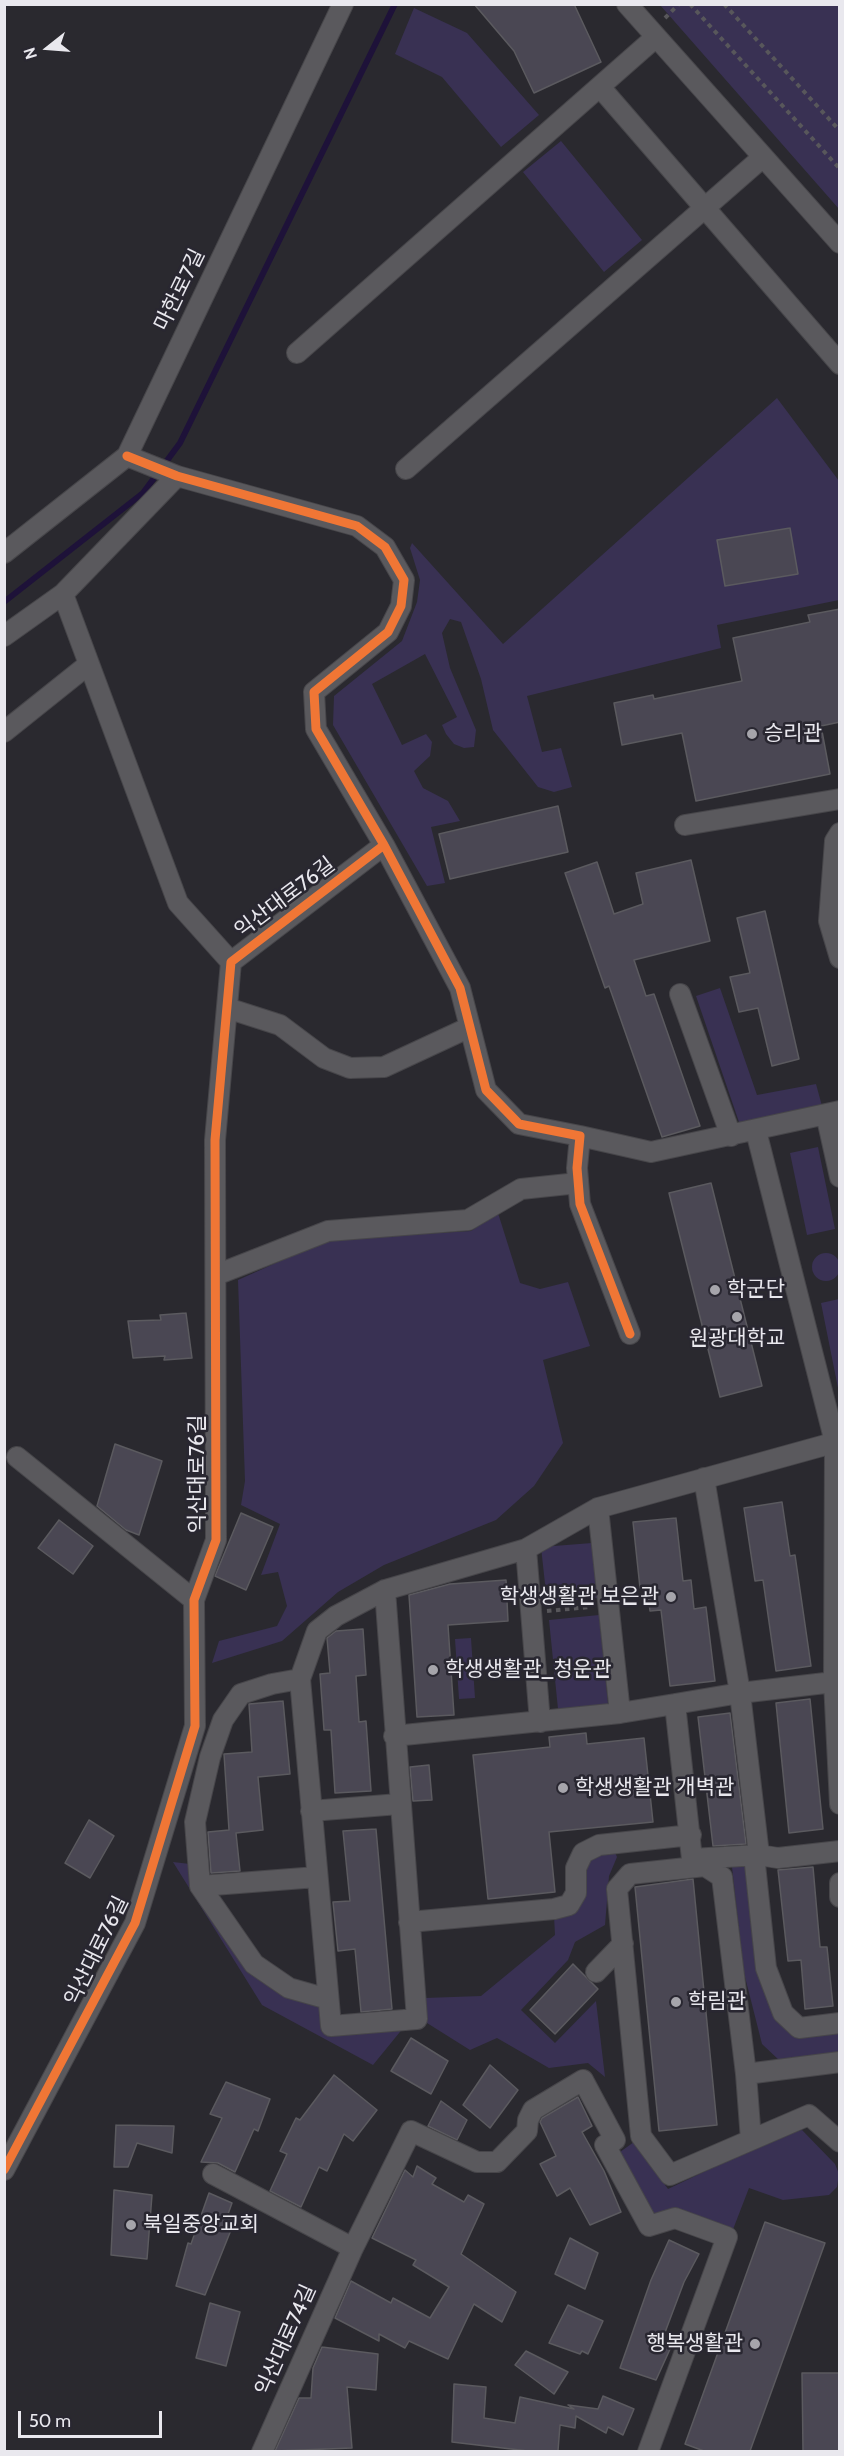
<!DOCTYPE html>
<meta charset="utf-8">
<style>
body{margin:0}
#map{position:relative;width:844px;height:2456px;overflow:hidden;background:#2a292f;font-family:Cabin,sans-serif}
canvas{display:block}
.frame{position:absolute;inset:0;border:6px solid #e9e8ee;pointer-events:none}
.north{position:absolute;left:18px;top:18px;width:60px;height:60px;-webkit-text-stroke:4px #292731;paint-order:stroke;rotate:253deg;font-size:16px;font-weight:700;line-height:24px;text-align:center;color:#e9e8ee}
.north::after{content:'';display:block;margin:auto;width:21px;height:27px;background:#e9e8ee;clip-path:polygon(50% 0,100% 100%,50% 72%,0 100%)}
.scale{position:absolute;left:18px;top:2411px;width:144px;height:27px;box-sizing:border-box;border:3px solid #e9e8ee;border-top:0;padding-left:8px;font-size:18px;line-height:21px;white-space:nowrap;color:#e9e8ee;-webkit-text-stroke:4px #292731;paint-order:stroke}
</style>
<div id="map">
<canvas width="844" height="2456"></canvas>
<div class="frame"></div>
<div class="north">N</div>
<div class="scale">50 m</div>
</div>
<script>
const ctx = document.querySelector('canvas').getContext('2d');
ctx.lineJoin = 'round';
function paint(path, color) {
  ctx.fillStyle = color;
  ctx.fill(path, 'evenodd');
}
function toPath(rows) {
  const path = new Path2D();
  for (const r of rows) {
    if (r.length === 3) {
      path.moveTo(r[0] + r[2], r[1]);
      path.arc(r[0], r[1], r[2], 0, 2 * Math.PI);
      continue;
    }
    path.moveTo(r[0], r[1]);
    for (let i = 2; i < r.length; i += 2) path.lineTo(r[i], r[i + 1]);
  }
  return path;
}
function trace(path, color, width, dash) {
  ctx.strokeStyle = color;
  ctx.lineWidth = width;
  ctx.lineCap = dash ? 'butt' : 'round';
  ctx.setLineDash(dash || []);
  ctx.stroke(path);
}
function write(font, color, halo, rows, align = 'center') {
  ctx.font = font + ' Cabin,"Noto Sans KR",sans-serif';
  ctx.lineWidth = 5;
  ctx.setLineDash([]);
  ctx.textBaseline = 'middle';
  ctx.strokeStyle = halo;
  ctx.fillStyle = color;
  for (const [text, x, y, turn = 0] of rows) {
    ctx.save();
    ctx.translate(x, y);
    ctx.rotate((+turn || 0) * Math.PI / 180);
    ctx.textAlign = isNaN(turn) ? turn : align;
    if (halo) ctx.strokeText(text, 0, 0);
    ctx.fillText(text, 0, 0);
    ctx.restore();
  }
}
paint(toPath([
 [660,5,839,5,839,209],
 [414,8,467,33,539,115,501,147,442,77,395,54],
 [561,141,642,240,604,272,523,172],
 [777,398,839,481,839,600,717,625,721,648,527,696,542,752,561,748,572,787,554,792,538,787,493,730,481,679,461,622,450,619,442,633,450,668,476,730,474,747,464,748,454,744,446,734,442,725,457,717,425,654,372,684,402,745,426,734,432,742,430,756,414,771,423,788,448,801,460,821,431,827,445,883,427,886,333,725,334,696,402,641,417,602,420,580,410,548,412,543,503,644],
 [720,988,757,1095,816,1084,822,1106,740,1125,696,996],
 [818,1147,835,1229,807,1235,790,1153],
 [498,1213,520,1283,540,1289,568,1282,590,1346,543,1360,563,1443,534,1486,496,1520,384,1565,338,1592,282,1641,212,1663,219,1641,277,1626,287,1606,278,1572,261,1575,280,1524,241,1505,245,1481,238,1280,327,1240,471,1231],
 [826,1267,14],
 [839,1299,840,1299,839,1393,821,1303],
 [592,1543,597,1598,547,1602,541,1547],
 [599,1615,608,1704,558,1709,549,1620],
 [471,1638,475,1698,459,1699,455,1639],
 [614,1850,617,1857,609,1876,605,1925,575,1942,568,1960,521,2010,555,2043,596,2001,605,2077,588,2063,549,2068,497,2038,470,2050,427,2023,425,1998,481,1996,555,1935,554,1916,588,1858],
 [173,1862,190,1864,252,1970,321,2006,324,2032,404,2027,373,2065,262,2005],
 [748,1865,777,2017,839,2030,839,2055,780,2061,762,2044,744,1973,732,1867],
 [802,2130,835,2164,839,2174,837,2187,829,2195,783,2200,749,2188,732,2232,657,2219,620,2152,634,2142,668,2189,783,2134]
]), '#393153');
trace(toPath([
 [4,602,143,493,180,443,395,4]
]), '#1e1239', 6);
const building = toPath([
 [474,4,574,4,601,62,534,93,514,51,474,4],
 [790,528,798,574,725,586,717,540,790,528],
 [840,609,840,722,821,726,830,774,696,801,682,733,622,745,614,703,653,695,654,699,742,681,733,638,810,622,808,615,840,609],
 [558,806,568,852,450,879,439,834,558,806],
 [691,860,710,941,634,960,646,996,654,994,700,1126,662,1137,609,986,605,988,565,873,597,862,614,914,643,904,636,873,691,860],
 [765,911,799,1059,772,1066,758,1008,739,1012,730,977,750,973,737,918,765,911],
 [711,1183,762,1386,720,1397,669,1193,711,1183],
 [186,1313,192,1358,164,1360,165,1356,133,1358,128,1321,161,1320,160,1315,186,1313],
 [115,1444,162,1461,139,1535,126,1530,97,1506,115,1444],
 [782,1502,790,1556,795,1555,811,1666,776,1671,763,1580,755,1581,744,1508,782,1502],
 [241,1513,273,1527,246,1590,215,1576,241,1513],
 [676,1518,683,1581,691,1580,694,1609,706,1607,715,1681,670,1686,661,1610,650,1611,647,1587,640,1588,633,1522,676,1518],
 [59,1520,93,1546,73,1574,38,1548,59,1520],
 [506,1580,508,1621,448,1625,454,1715,417,1717,409,1595,450,1584,506,1580],
 [363,1629,366,1675,356,1676,359,1722,366,1721,371,1791,335,1793,331,1730,324,1730,320,1674,330,1673,327,1638,336,1631,363,1629],
 [810,1699,823,1829,789,1833,776,1703,810,1699],
 [283,1701,290,1774,258,1777,263,1830,236,1833,240,1871,211,1873,208,1832,229,1830,224,1754,252,1752,249,1704,283,1701],
 [730,1713,746,1844,713,1846,698,1717,730,1713],
 [586,1733,587,1744,644,1738,653,1822,549,1832,555,1892,488,1899,473,1755,550,1747,549,1737,586,1733],
 [429,1765,432,1800,413,1801,410,1767,429,1765],
 [89,1820,114,1836,90,1878,65,1863,89,1820],
 [376,1829,392,2009,361,2012,355,1949,338,1951,333,1902,350,1901,343,1831,376,1829],
 [813,1867,820,1947,827,1947,833,2006,805,2009,801,1960,788,1961,778,1870,813,1867],
 [693,1879,717,2125,659,2131,635,1887,693,1879],
 [573,1964,598,1989,555,2034,530,2010,573,1964],
 [411,2038,448,2061,431,2094,391,2071,411,2038],
 [490,2065,518,2090,490,2128,463,2105,490,2065],
 [334,2075,377,2110,353,2141,344,2134,327,2171,319,2167,301,2207,270,2191,287,2154,280,2151,296,2118,300,2120,334,2075],
 [226,2082,270,2099,258,2131,254,2129,235,2172,218,2163,201,2162,222,2118,210,2114,226,2082],
 [578,2097,592,2126,582,2132,604,2171,621,2212,590,2225,570,2188,557,2196,540,2164,556,2156,540,2122,542,2118,578,2097],
 [441,2101,467,2120,457,2140,428,2126,441,2101],
 [116,2125,174,2126,172,2153,137,2143,128,2167,114,2167,116,2125],
 [417,2166,436,2178,432,2184,464,2202,468,2195,484,2204,461,2254,516,2292,502,2322,474,2304,448,2359,409,2341,405,2348,379,2334,379,2341,335,2318,351,2281,391,2303,393,2298,430,2318,449,2287,413,2265,416,2260,372,2238,405,2170,413,2177,417,2166],
 [114,2190,152,2195,147,2259,111,2255,114,2190],
 [209,2193,232,2203,227,2217,235,2220,205,2295,176,2286,188,2243,191,2244,209,2193],
 [765,2222,825,2243,750,2451,704,2451,685,2444,765,2222],
 [570,2238,598,2253,585,2289,555,2274,570,2238],
 [669,2240,699,2254,684,2282,661,2343,671,2347,656,2380,620,2368,651,2280,669,2240],
 [210,2303,240,2312,226,2366,196,2358,210,2303],
 [568,2305,603,2321,588,2354,582,2351,580,2354,549,2343,568,2305],
 [322,2347,378,2354,376,2390,347,2387,352,2448,275,2451,299,2398,311,2398,313,2368,322,2347],
 [526,2351,568,2372,554,2394,515,2365,526,2351],
 [802,2373,840,2373,840,2451,803,2451,802,2373],
 [454,2384,486,2387,484,2418,515,2423,520,2397,574,2409,568,2405,598,2409,603,2396,634,2409,623,2435,608,2427,606,2433,576,2416,575,2428,560,2425,558,2451,528,2451,452,2442,454,2384]
]);
paint(building, '#4a4753');
trace(building, '#5b5a5f', 1.5);
const minor = toPath([
 [627,4,840,243],
 [600,87,840,364],
 [297,353,656,37],
 [127,456,177,476,357,526,385,547,404,580,401,606,388,632,314,692,316,729,384,845,460,988,486,1090,519,1124,580,1136,577,1168,580,1204,630,1334],
 [406,469,763,157],
 [4,553,127,456,343,4],
 [63,594,178,903,231,962],
 [4,636,63,594,177,476],
 [4,732,89,664],
 [685,825,840,799],
 [840,833,835,841,829,921,840,958],
 [680,994,731,1136],
 [227,1008,280,1025,324,1058,350,1068,384,1067,470,1027],
 [826,1114,840,1177],
 [756,1131,835,1442,834,1682,840,1804],
 [580,1136,651,1152,840,1111],
 [216,1275,328,1231,468,1220,521,1189,578,1183],
 [17,1457,194,1600],
 [598,1508,620,1713],
 [526,1549,540,1722],
 [385,1590,417,2019,331,2026,300,1679,317,1631,336,1616,385,1590,526,1549,598,1508,840,1441],
 [300,1679,272,1684,241,1694,223,1720,210,1757,195,1822,200,1886,254,1964,289,1988,328,1999],
 [675,1704,740,1693,834,1682],
 [394,1736,620,1713,675,1704,692,1859,759,1855,740,1693,704,1478],
 [311,1811,399,1804],
 [754,1855,766,1968,783,2013,799,2028,840,2023],
 [759,1855,778,1858,840,1851],
 [705,1866,722,1877,746,2074,751,2140,670,2175,641,2136,617,1889,630,1874,705,1866],
 [840,1883,840,1897],
 [200,1886,317,1877],
 [409,1922,554,1909,569,1905,576,1893,576,1868,583,1853,599,1845,691,1835],
 [596,1972,623,1944],
 [746,2074,840,2062],
 [751,2140,809,2115,840,2142],
 [4,2170,135,1923,195,1726,194,1600,216,1540,215,1140,231,962,384,845],
 [213,2174,353,2248],
 [262,2452,353,2248,411,2131,477,2162,497,2162,527,2131,528,2120,533,2110,583,2080,615,2140,605,2145,649,2226,675,2218,727,2237,648,2452]
]);
trace(minor, '#47464a', 22);
trace(toPath([
 [690,4,840,169],
 [724,4,840,131],
 [665,18,679,4],
 [547,1611,590,1607]
]), '#58575b', 4, [4.5, 4.5]);
trace(minor, '#5a595d', 20);
trace(toPath([
 [127,456,177,476,357,526,385,547,404,580,401,606,388,632,314,692,316,729,384,845,460,988,486,1090,519,1124,580,1136,577,1168,580,1204,630,1334],
 [4,2170,135,1923,195,1726,194,1600,216,1540,215,1140,231,962,384,845]
]), '#f07635', 9);
for (const [x, y, r, color] of [
 [752,734,6,"#a6a5ab"],
 [715,1290,6,"#a6a5ab"],
 [737,1317,6,"#a6a5ab"],
 [671,1597,6,"#a6a5ab"],
 [433,1670,6,"#a6a5ab"],
 [563,1788,6,"#a6a5ab"],
 [676,2002,6,"#a6a5ab"],
 [131,2225,6,"#a6a5ab"],
 [755,2344,6,"#a6a5ab"]
]) {
  const dot = new Path2D();
  dot.arc(x, y, r, 0, 2 * Math.PI);
  ctx.fillStyle = color;
  ctx.fill(dot);
  trace(dot, '#292731', 2);
}
write('21px', '#e9e8ee', '#292731', [
 ["마한로7길",180,290,-64],
 ["익산대로76길",285,898,-37],
 ["익산대로76길",198,1474,-90],
 ["익산대로76길",97,1951,-64],
 ["익산대로74길",286,2340,-66]
]);
write('21px', '#e9e8ee', '#292731', [
 ["승리관",764,734],
 ["학군단",727,1290],
 ["원광대학교",737,1339,"center"],
 ["학생생활관 보은관",659,1597,"right"],
 ["학생생활관_청운관",445,1670],
 ["학생생활관 개벽관",575,1788],
 ["학림관",688,2002],
 ["북일중앙교회",143,2225],
 ["행복생활관",743,2344,"right"]
], 'left');
</script>
